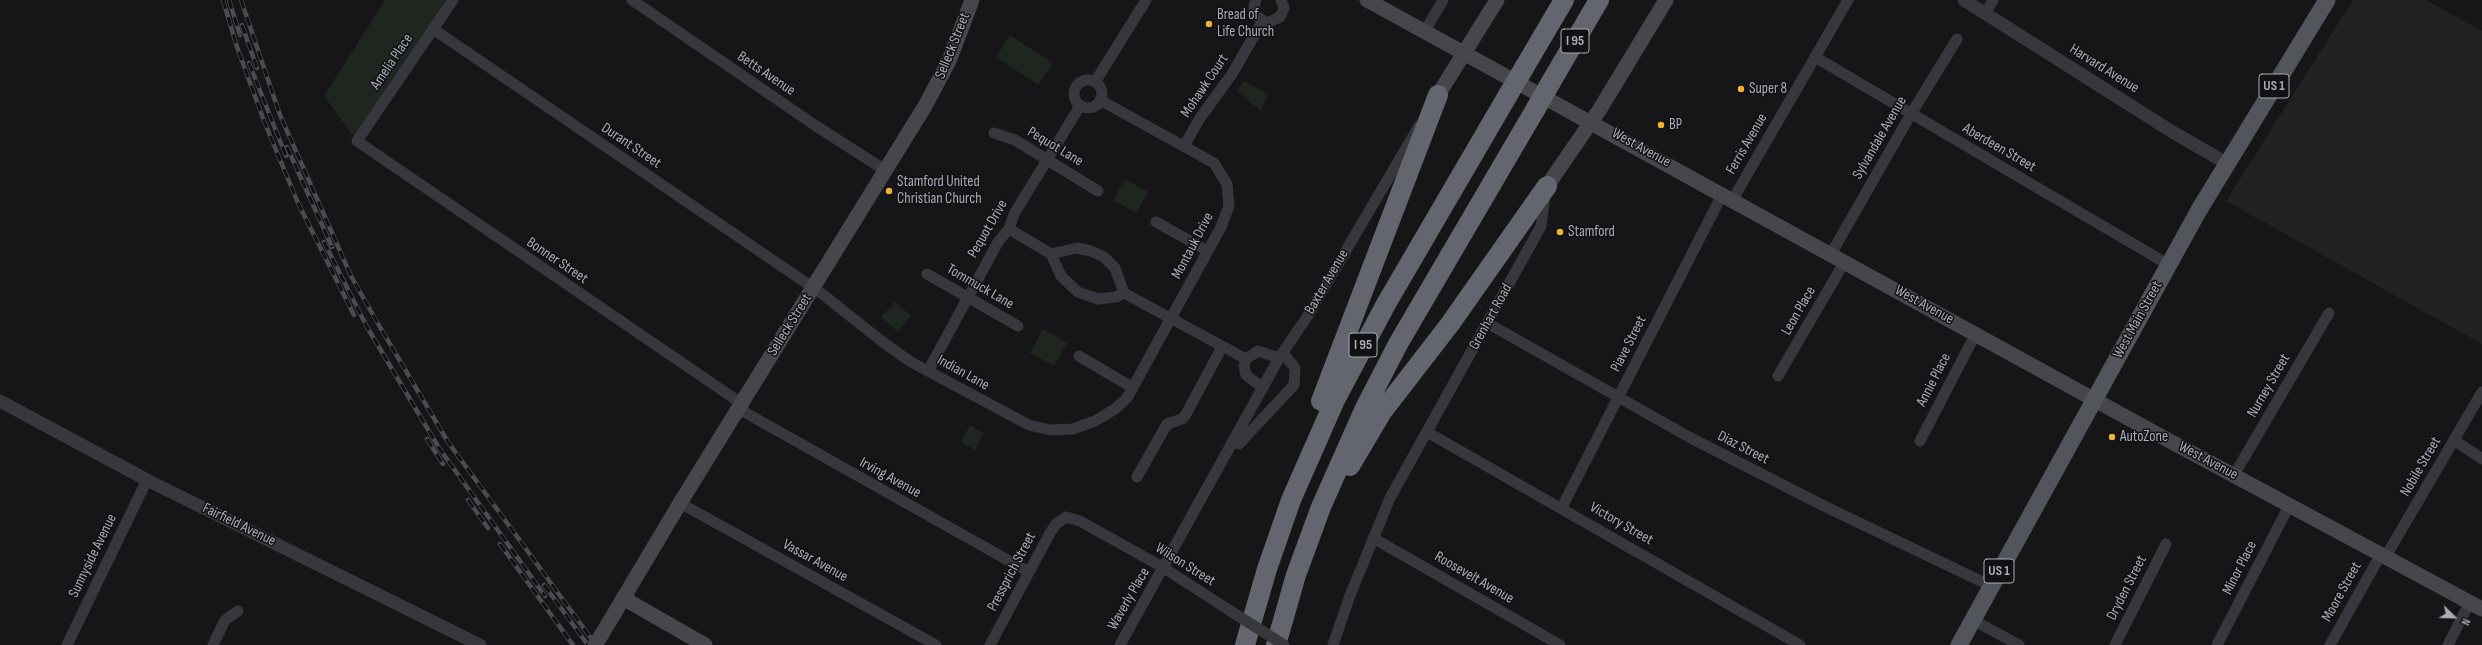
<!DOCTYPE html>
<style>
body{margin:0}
#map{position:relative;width:2482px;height:645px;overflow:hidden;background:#161618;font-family:"Sofia Sans Condensed",sans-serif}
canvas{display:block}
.north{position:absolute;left:2434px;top:597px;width:40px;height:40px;-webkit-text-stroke:3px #111113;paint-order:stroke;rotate:113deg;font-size:11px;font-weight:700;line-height:16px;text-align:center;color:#a8adb8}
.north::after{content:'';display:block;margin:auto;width:14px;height:18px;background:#a8adb8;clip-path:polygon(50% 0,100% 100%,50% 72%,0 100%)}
</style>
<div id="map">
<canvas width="2482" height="645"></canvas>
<div class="north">N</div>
</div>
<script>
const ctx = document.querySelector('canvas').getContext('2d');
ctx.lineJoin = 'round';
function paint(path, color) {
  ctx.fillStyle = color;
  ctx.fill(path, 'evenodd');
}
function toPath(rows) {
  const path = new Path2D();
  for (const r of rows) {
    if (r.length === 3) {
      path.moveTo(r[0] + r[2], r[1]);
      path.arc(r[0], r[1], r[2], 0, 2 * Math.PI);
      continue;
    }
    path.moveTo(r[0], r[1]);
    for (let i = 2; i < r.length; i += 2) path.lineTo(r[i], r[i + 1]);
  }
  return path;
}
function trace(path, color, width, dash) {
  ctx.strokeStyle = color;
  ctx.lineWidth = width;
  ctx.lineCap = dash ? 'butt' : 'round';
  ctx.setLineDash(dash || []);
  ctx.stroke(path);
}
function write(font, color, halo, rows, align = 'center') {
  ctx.font = font + ' "Sofia Sans Condensed",sans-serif';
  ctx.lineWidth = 3;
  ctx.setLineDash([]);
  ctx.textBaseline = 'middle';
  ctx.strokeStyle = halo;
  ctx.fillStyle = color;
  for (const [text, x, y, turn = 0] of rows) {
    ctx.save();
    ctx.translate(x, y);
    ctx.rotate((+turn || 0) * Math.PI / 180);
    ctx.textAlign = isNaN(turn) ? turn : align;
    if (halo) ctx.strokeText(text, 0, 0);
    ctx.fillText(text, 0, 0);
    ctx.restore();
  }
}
paint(toPath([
 [2353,0,2426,0,2482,31,2482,344,2226,201]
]), '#222225');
paint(toPath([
 [385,0,453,0,357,141,324,96],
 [1010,35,1053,63,1038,85,996,57],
 [1244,81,1268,94,1261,111,1237,91],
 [1125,179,1148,192,1136,213,1113,200],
 [895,302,911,316,898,332,881,317],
 [1043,329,1067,343,1054,366,1030,353],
 [970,425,984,433,975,450,961,442]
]), '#1e261f');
trace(toPath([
 [453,0,357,141,735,399,746,413,1029,572],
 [632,0,816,126,885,170],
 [1256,0,1254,6,1255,15,1267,23,1280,17,1284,8,1281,0],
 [1986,13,1993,0],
 [433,29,821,293,884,343,911,362,1029,425,1051,430,1073,429,1095,421,1115,409,1127,398,1221,227,1229,206,1227,184,1214,163,1100,100],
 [1425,31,1443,0],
 [1815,57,2169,265],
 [1088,94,14],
 [1095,82,1146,0],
 [994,133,1015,140,1098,191],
 [1184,146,1200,118,1232,74,1262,22],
 [1733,199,1848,0],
 [1156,222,1208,251],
 [1009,229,1051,254],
 [1051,254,1077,248,1091,251,1104,257,1115,268,1124,293],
 [1051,254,1061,276,1078,292,1098,299,1116,297,1124,293],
 [1831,254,1911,114,1957,39],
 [927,274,1018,326],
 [1124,293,1246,359],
 [1489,324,1689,437,1824,506,1991,586],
 [1079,356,1133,388],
 [928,371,998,242,1009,229,1014,214,1080,106],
 [1778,376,1845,261],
 [1263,388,1246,375,1244,366,1246,359,1258,351,1279,358],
 [1427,432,1800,645],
 [2454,440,2482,459],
 [1920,441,1976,333],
 [1239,444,1294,385,1295,368,1284,354],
 [2234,475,2329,313],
 [1137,477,1167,424,1182,419,1185,416,1222,347],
 [680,503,936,645],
 [1562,507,1723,193],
 [1373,538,1560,645],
 [2386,556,2482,392],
 [1973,620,2019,645],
 [67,645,147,480],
 [213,645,225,620,238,611],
 [990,645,1050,533,1056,524,1066,517,1080,521,1164,568,1229,610],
 [1120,645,1279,358,1307,317,1419,126],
 [1333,645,1349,598,1390,498,1541,226,1545,196],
 [2115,645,2166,544],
 [2217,645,2290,504],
 [2330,645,2381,554],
 [2448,645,2470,602]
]), '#37383d', 11);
trace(toPath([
 [1964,0,2171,131,2228,164],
 [0,401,147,480,480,645]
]), '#37383d', 13);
trace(toPath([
 [1367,0,2155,433,2482,609],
 [1438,95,1497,0],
 [1547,186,1600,109,1666,0],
 [623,598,705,645],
 [602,634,680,503,925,106,949,61,972,0]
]), '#45474d', 15);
trace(toPath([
 [1959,645,2199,210,2327,0]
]), '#53555c', 17);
trace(toPath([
 [1524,68,1564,0],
 [1551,82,1599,0],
 [1321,401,1438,95],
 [1350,466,1382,412,1450,324,1547,186],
 [1245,645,1267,569,1291,500,1335,400,1386,304,1508,95],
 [1276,645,1296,575,1321,507,1365,408,1398,344,1535,110]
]), '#63666e', 20);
const rail = toPath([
 [223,0,237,47,264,121,298,203,354,315],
 [229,0,240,35],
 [241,0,280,115,351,276,377,322,448,442,596,645],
 [242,25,257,68],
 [249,63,286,156],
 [287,147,332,247],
 [324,242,367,327,439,448,545,596],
 [427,439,443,464],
 [468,500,488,528],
 [500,544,573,645],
 [544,585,588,645]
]);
trace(rail, '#4a4c52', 4.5);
trace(rail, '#111113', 3, [9]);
trace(toPath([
 [1229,610,1284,645]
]), '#37383d', 11);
trace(toPath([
 [595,645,602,634]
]), '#45474d', 15);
trace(toPath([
 [1508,95,1524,68],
 [1535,110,1551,82]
]), '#63666e', 20);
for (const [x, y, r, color] of [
 [1209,24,4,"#f2b134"],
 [1741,89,4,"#f2b134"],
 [1661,125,4,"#f2b134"],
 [889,191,4,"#f2b134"],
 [1560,232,4,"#f2b134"],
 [2112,437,4,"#f2b134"]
]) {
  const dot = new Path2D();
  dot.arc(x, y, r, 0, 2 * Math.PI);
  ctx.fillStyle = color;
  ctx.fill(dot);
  trace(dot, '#111113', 1.5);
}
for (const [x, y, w] of [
 [1575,41,28],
 [2274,86,30],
 [1363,345,28],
 [1999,571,30]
]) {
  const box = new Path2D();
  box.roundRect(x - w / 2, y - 12, w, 24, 3);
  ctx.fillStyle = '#111113';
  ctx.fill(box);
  trace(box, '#a8adb8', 1);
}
write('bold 14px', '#a8adb8', null, [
 ["I 95",1575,41],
 ["US 1",2274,86],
 ["I 95",1363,345],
 ["US 1",1999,571]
]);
write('15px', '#a8adb8', '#111113', [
 ["Bread of",1217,15],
 ["Life Church",1217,32],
 ["Super 8",1749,89],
 ["BP",1669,125],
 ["Stamford United",897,182],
 ["Christian Church",897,199],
 ["Stamford",1568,232],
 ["AutoZone",2120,437]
], 'left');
write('15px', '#a8adb8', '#111113', [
 ["Selleck Street",953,46,-68],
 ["Amelia Place",392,62,-56],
 ["Harvard Avenue",2104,69,32],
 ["Betts Avenue",766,74,34],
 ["Mohawk Court",1205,86,-56],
 ["Sylvandale Avenue",1880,138,-60],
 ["Ferris Avenue",1747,144,-60],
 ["Durant Street",631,146,34],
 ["Pequot Lane",1055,147,31],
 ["West Avenue",1641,148,29],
 ["Aberdeen Street",1999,148,30],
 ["Pequot Drive",988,229,-60],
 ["Montauk Drive",1193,246,-62],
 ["Bonner Street",557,261,34],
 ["Baxter Avenue",1327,282,-60],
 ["Tommuck Lane",980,287,30],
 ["West Avenue",1924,305,29],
 ["Leon Place",1799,311,-60],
 ["Grenhart Road",1491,317,-61],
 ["West Main Street",2138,320,-61],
 ["Selleck Street",790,325,-58],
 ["Piave Street",1629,344,-63],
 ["Indian Lane",963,373,29],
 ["Annie Place",1934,380,-63],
 ["Nurney Street",2269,386,-60],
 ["Diaz Street",1743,448,27],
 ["West Avenue",2208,461,28],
 ["Nobile Street",2421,467,-60],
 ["Irving Avenue",890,478,29],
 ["Victory Street",1621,524,30],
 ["Fairfield Avenue",239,525,26],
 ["Sunnyside Avenue",93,556,-64],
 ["Vassar Avenue",815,561,29],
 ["Wilson Street",1185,565,32],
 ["Minor Place",2240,568,-63],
 ["Pressprich Street",1012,572,-62],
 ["Roosevelt Avenue",1474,578,30],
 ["Dryden Street",2127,588,-63],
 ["Moore Street",2342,592,-61],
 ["Waverly Place",1129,599,-60]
]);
</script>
